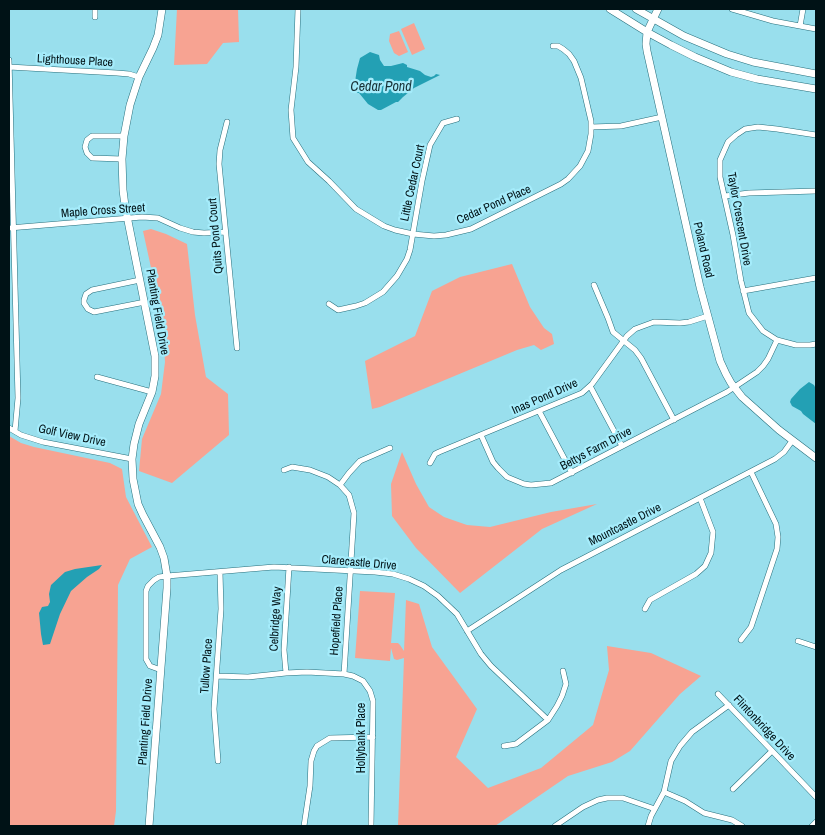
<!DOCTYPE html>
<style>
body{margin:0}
#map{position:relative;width:825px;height:835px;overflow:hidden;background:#99dfed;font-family:"Archivo Narrow",sans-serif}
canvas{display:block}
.frame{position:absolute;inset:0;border:10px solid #001216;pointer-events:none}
</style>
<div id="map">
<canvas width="825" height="835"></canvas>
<div class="frame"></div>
</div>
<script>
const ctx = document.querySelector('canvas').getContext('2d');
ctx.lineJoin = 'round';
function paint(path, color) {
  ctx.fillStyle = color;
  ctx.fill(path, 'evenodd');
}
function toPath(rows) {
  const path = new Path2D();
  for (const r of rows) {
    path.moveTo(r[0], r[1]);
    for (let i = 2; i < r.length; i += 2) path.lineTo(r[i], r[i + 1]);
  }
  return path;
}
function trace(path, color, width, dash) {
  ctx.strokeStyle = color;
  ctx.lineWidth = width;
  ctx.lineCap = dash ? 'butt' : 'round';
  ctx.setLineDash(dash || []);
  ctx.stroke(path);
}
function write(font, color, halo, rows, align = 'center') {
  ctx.font = font + ' "Archivo Narrow",sans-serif';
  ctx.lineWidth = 4.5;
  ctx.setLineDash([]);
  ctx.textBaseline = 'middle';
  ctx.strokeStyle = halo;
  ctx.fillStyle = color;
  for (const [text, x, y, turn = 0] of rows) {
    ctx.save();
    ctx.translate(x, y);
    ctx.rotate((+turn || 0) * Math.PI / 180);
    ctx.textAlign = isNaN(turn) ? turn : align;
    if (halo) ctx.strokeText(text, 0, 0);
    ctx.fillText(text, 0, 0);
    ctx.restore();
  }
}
paint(toPath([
 [177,9,238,9,239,42,223,43,207,64,174,65],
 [414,23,425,49,412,55,401,29],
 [399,31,408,52,399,56,394,53,389,41,390,34],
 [151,229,166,234,187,244,195,315,206,377,228,394,229,435,172,483,139,471,142,439,161,394,165,362,162,318,143,231],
 [512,264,530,307,544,328,552,334,554,344,541,350,534,345,517,350,380,407,372,409,365,361,415,336,432,291,460,277],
 [9,436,21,443,34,447,110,463,122,469,126,497,152,547,130,559,118,585,116,811,114,826,9,826],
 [402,452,416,484,429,507,444,517,467,525,490,527,551,512,597,504,542,529,460,593,416,548,392,516,391,484],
 [360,591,395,593,391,643,398,643,400,645,404,651,406,600,419,604,432,647,477,709,456,757,488,788,541,768,593,725,609,670,607,646,651,653,701,676,680,694,630,751,612,762,568,776,495,826,398,826,404,658,397,660,394,659,391,648,390,661,355,658]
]), '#f7a392');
paint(toPath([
 [370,52,379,55,380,60,384,66,391,66,403,63,407,65,407,67,420,71,425,75,431,77,434,76,436,74,440,75,414,88,403,97,398,102,396,102,381,110,378,110,368,104,359,93,357,93,354,88,357,69,360,58],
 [809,382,814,385,816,389,816,424,803,414,801,411,792,406,790,402,791,399,800,389],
 [102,565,99,569,87,577,71,591,60,614,50,644,43,645,41,634,39,613,42,607,48,606,50,602,49,594,51,585,65,572,75,569]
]), '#23a0b4');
const street = toPath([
 [298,9,296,67,291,110,293,138,308,162,329,181,356,209,384,226,395,230,413,234,434,236,446,235,471,229,561,184,568,179,580,166,588,151,591,134,591,121,581,78,574,61,569,54,563,49,558,46,553,46],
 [732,9,773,21,816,29],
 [95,17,95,9],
 [800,26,803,9],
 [9,60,18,398,15,431],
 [9,67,117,73,129,74,139,77],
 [227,122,220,150,219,164,237,348],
 [591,127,621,126,662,117],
 [816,135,777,129,758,127,745,129,736,135,728,142,720,160,720,177,733,235,741,281,749,313,763,331,777,340,796,345,810,345,816,344],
 [122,159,92,158,87,153,85,147,87,140,92,136,124,136],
 [725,196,749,193,816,191],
 [9,228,142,217,158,218,180,228,193,232,204,233,225,232],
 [140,280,92,290,86,294,84,300,84,303,88,309,94,312,145,302],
 [594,285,608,318,613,332,635,350,641,358,674,420],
 [743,291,816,278],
 [329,304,338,310,356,306,365,303,383,292,397,276,407,259,410,250,422,181,430,145,443,123,457,119],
 [97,377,152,392],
 [590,386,622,446],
 [539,411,572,473],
 [9,428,21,435,43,442,132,459],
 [481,435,493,462,498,468,507,477,524,484,531,485,551,483,727,392,757,372,763,366,768,359,777,340],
 [430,463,435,454,439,452,582,393,592,384,627,336,635,329,654,322,680,323,689,322,708,316],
 [284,470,292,467,310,470,328,477,340,485,349,495,354,513,344,674],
 [340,485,349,473,360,461,390,448],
 [645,609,650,600,696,574,705,566,711,553,713,532,700,498],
 [467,631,561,570,775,459,784,452,792,441],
 [741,640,751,627,777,549,778,537,776,524,751,472],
 [798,641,816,647],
 [161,670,150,666,146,659,146,591,148,586,154,580,159,577,167,576,274,567,375,572,393,574,409,579,424,586,438,596,457,614,481,654,491,666,548,720],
 [286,673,284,650,289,567],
 [217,676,248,677,286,673,307,672,344,674,353,676,363,681,370,691,373,701,371,826],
 [718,694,816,797],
 [504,746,516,744,548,720,557,706,562,696,566,684,563,671],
 [218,761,214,709,221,609,220,572],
 [733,789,772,751],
 [664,792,685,801,704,813,732,820,742,826],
 [304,826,310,786,311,761,314,751,317,746,330,738,373,737],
 [555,826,583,807,598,800,607,798,623,798,655,809],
 [648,826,651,816,664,792,671,761,680,746,692,732,729,705],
 [812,826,816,822]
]);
const secondary = toPath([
 [610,9,647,32,671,45,695,57,731,72,757,79,816,89],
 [636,9,684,36,727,54,753,62,816,74],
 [658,9,647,32,646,44,647,51,700,287,720,361,726,374,731,383,742,397,779,430,816,458],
 [149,826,167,588,167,576,164,558,160,547,143,515,138,504,133,479,132,459,134,444,139,424,152,392,155,376,155,356,125,206,123,190,122,159,124,136,130,105,139,77,153,48,158,35,162,9]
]);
trace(street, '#276f7c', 6);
trace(secondary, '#276f7c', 8);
trace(street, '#fff', 5);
trace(secondary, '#fff', 7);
write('12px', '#001216', '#a5ecfb', [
 ["Lighthouse Place",75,61,3],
 ["Little Cedar Court",413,183,-78],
 ["Cedar Pond Place",494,205,-24],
 ["Maple Cross Street",103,211,-4],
 ["Taylor Crescent Drive",739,219,80],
 ["Quits Pond Court",216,236,-95],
 ["Poland Road",703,250,77],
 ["Planting Field Drive",157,312,80],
 ["Inas Pond Drive",545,397,-24],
 ["Golf View Drive",72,436,12],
 ["Bettys Farm Drive",596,449,-28],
 ["Mountcastle Drive",625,525,-27],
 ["Clarecastle Drive",359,563,5],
 ["Celbridge Way",276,619,-87],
 ["Hopefield Place",337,621,-86],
 ["Tullow Place",207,666,-86],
 ["Planting Field Drive",146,722,-86],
 ["Flintonbridge Drive",764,728,47],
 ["Hollybank Place",362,738,-90]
]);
write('italic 14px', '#183136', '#a5ecfb', [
 ["Cedar Pond",381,87]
]);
</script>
